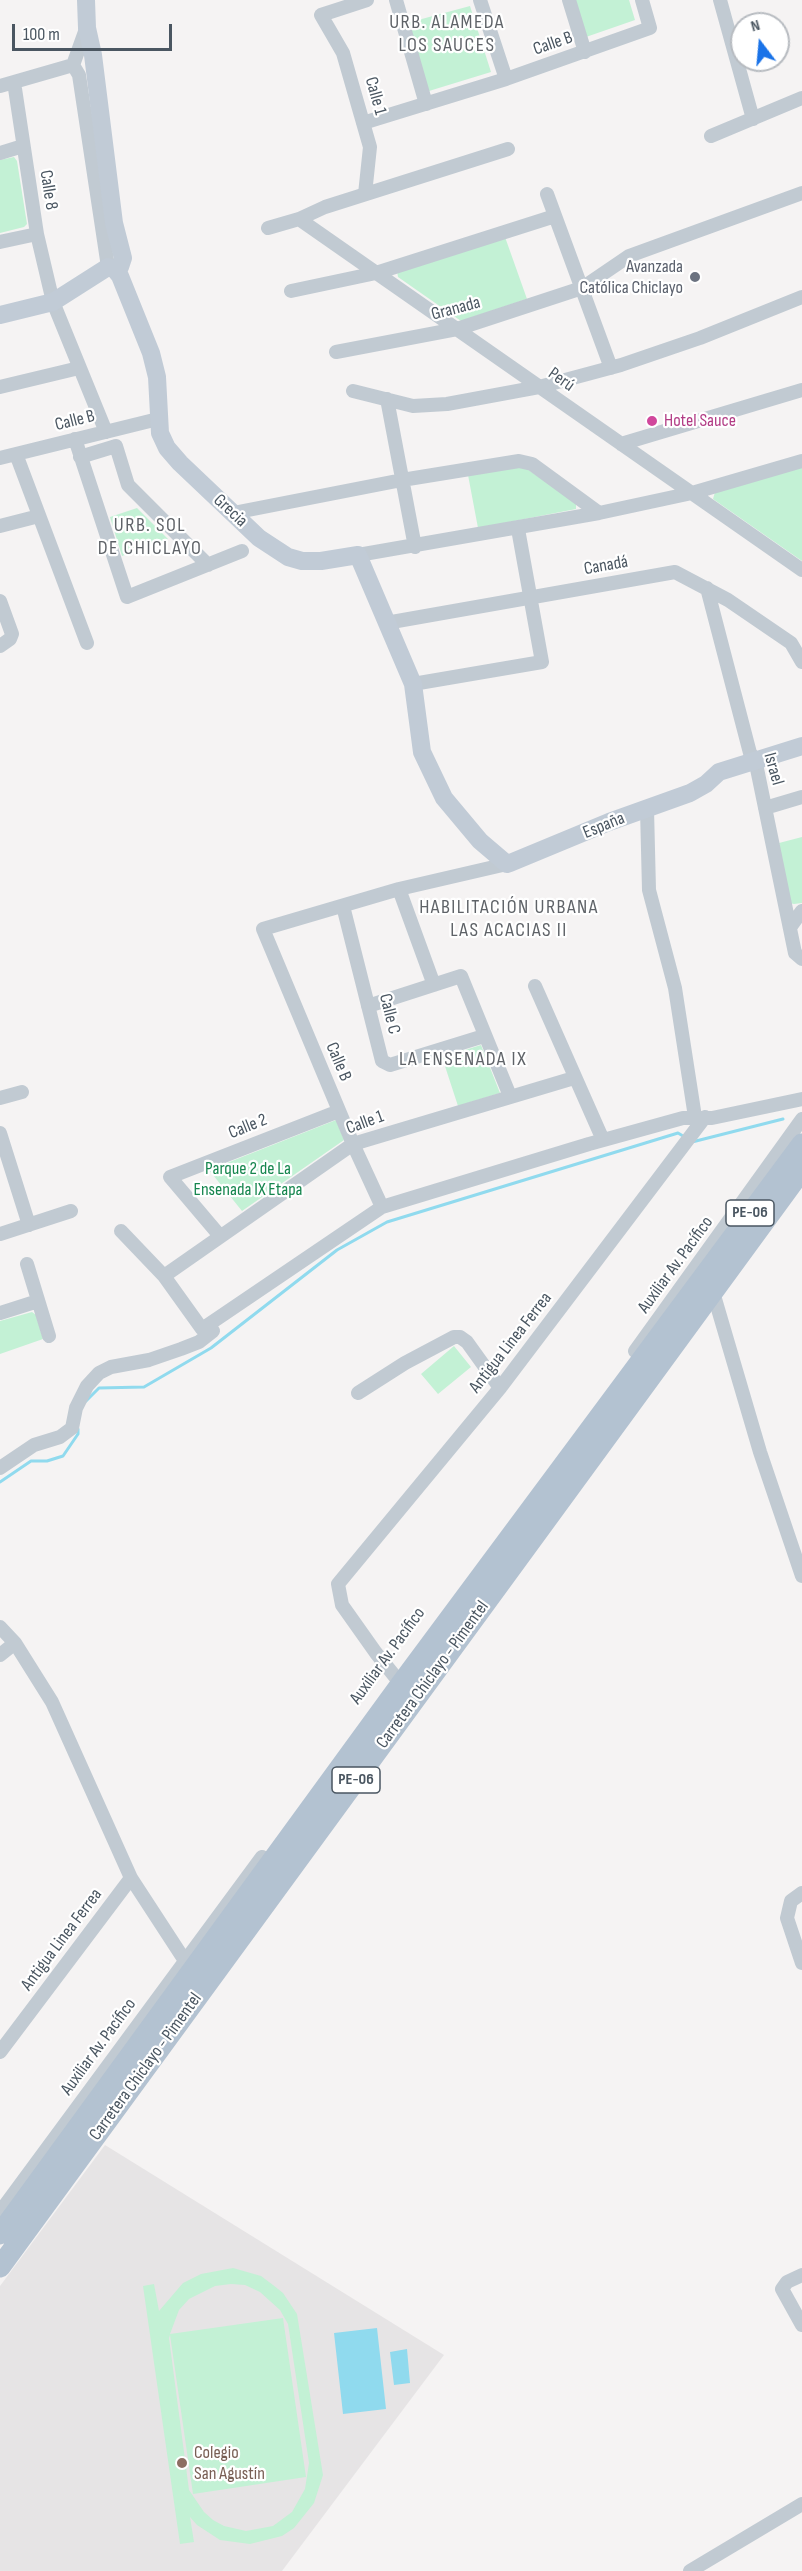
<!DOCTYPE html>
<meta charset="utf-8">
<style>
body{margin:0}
#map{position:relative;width:802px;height:2571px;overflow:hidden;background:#f5f3f3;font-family:"Sofia Sans Condensed",sans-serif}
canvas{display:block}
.north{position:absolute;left:730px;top:12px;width:60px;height:60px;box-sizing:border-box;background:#fff;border:2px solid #b7bbc0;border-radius:50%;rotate:344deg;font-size:16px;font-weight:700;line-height:24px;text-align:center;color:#4a5661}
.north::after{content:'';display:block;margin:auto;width:21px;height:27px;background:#1a73e8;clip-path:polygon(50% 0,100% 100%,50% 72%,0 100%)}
.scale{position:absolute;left:12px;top:24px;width:160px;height:27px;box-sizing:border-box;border:3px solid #4a5661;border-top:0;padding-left:8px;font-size:18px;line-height:21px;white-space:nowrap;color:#4a5661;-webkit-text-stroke:4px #fff;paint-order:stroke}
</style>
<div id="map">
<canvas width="802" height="2571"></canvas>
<div class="north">N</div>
<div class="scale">100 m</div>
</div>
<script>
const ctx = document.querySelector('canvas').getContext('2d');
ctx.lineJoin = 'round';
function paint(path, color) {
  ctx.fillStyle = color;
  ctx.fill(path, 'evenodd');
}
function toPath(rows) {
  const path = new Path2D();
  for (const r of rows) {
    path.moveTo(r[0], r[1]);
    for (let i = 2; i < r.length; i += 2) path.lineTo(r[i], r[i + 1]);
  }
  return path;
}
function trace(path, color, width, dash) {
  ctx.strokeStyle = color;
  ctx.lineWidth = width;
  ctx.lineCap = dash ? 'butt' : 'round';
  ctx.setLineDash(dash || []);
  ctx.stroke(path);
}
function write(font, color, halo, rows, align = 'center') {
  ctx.font = font + ' "Sofia Sans Condensed",sans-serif';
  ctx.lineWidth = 4.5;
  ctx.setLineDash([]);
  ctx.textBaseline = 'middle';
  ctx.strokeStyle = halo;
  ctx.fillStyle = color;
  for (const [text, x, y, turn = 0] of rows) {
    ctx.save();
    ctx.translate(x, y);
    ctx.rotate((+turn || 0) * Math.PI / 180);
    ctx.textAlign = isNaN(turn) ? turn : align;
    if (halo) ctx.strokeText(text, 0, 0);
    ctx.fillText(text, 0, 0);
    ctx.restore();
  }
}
paint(toPath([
 [105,2145,444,2355,282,2571,0,2571,0,2286]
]), '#e6e4e5');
paint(toPath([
 [574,0,629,0,635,20,586,37],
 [470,6,491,72,429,91,407,23],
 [14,157,17,161,27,224,24,227,0,233,0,160],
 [505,237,527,299,461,321,398,277,397,271],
 [520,464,576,503,576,509,478,528,468,475],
 [802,467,802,561,713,499,715,492],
 [137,508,168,539,122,556,110,517],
 [802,837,802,903,794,904,789,903,779,843],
 [481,1045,500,1093,458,1106,442,1057],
 [336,1120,344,1140,242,1211,209,1170],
 [32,1312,36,1315,43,1339,0,1354,0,1321],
 [454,1346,471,1367,438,1394,421,1374],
 [233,2268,261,2276,273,2285,283,2293,297,2314,323,2475,314,2503,294,2528,282,2536,250,2544,220,2540,197,2525,190,2517,194,2542,180,2544,143,2286,154,2284,159,2311,183,2283,201,2274],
 [231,2284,245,2285,260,2292,280,2310,288,2324,309,2463,305,2489,292,2512,273,2526,246,2531,224,2526,213,2520,204,2512,189,2490,169,2338,170,2335,193,2494,306,2477,283,2318,170,2334,179,2310,189,2299,215,2286]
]), '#c3f1d5');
paint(toPath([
 [377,2328,386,2409,343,2414,334,2333],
 [407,2349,410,2383,394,2385,390,2352]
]), '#90daee');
trace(toPath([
 [692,1142,783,1119],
 [86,1401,99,1388,144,1387,211,1348,337,1250,387,1222,678,1133,683,1136],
 [0,1482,31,1461,47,1461,63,1456,78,1434,78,1429]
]), '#90daee', 3);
trace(toPath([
 [396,0,426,104],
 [480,0,506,79],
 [569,0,585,52],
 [720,0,753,119],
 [73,65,79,75,108,267,115,271],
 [14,82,37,234,53,302,106,432],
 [0,86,73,65,86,29],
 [363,123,506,79,650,28,642,0],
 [711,136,802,98],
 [0,153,23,146],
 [365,194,370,147,343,53,321,15,367,0],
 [547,194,611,368],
 [299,219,802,570],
 [268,228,299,219,325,207,508,149],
 [0,242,37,234],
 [291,291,376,273,555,216],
 [336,352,457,329,582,288,629,256,802,193],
 [0,387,79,368],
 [353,391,413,406,447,404,539,387,621,365,700,338,802,297],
 [387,399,415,547],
 [75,439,127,597,242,551],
 [621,444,802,390],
 [16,454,87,643],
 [80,457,116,446,128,485,208,565],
 [0,458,158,419],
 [233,513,402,480,519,461,532,464,599,513],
 [0,526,39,516],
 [358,555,599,513,692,493,802,461],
 [707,588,750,753,755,759,795,953,802,959],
 [0,601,12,634,10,639,0,646],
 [386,623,675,572,728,600,791,643,802,662],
 [413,684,542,662,518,529],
 [765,808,802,797],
 [647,809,649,890,675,988,695,1117],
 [399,889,434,985],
 [343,906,382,1061,390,1065,484,1036],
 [791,926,802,911],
 [535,986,603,1140],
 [368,1006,461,976,510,1096],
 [0,1098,22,1092],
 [0,1133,29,1225],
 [382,1207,353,1144,263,929,399,889,507,864],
 [121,1231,164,1276,202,1329,382,1207,589,1144,683,1118,712,1118,802,1099],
 [0,1234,71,1211],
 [220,1236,170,1177,339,1111],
 [27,1264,49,1336],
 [164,1276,353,1144,574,1078],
 [713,1292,760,1452,802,1576],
 [0,1313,38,1301],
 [635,1351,802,1119],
 [358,1393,405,1363,454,1337,460,1337,467,1342,500,1388],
 [0,1468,34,1445,60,1437,72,1428,76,1408,87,1386,99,1373,111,1367,149,1360,181,1349,199,1342,213,1331],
 [0,1627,15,1643,52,1702,131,1878,189,1967],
 [0,1655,15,1643],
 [401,1684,376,1653,342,1605,338,1584,500,1388,705,1117],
 [802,1893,791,1901,787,1918,802,1963],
 [0,2052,131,1878],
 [0,2212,262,1857],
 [802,2275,787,2282,782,2289,802,2325],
 [690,2571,802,2504]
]), '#c1cad2', 14);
trace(toPath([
 [86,0,87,28,93,55,114,223,123,258,120,267,116,271,120,276,151,353,157,377,160,433,167,448,180,463,259,538,288,557,302,561,321,561,358,555,413,684,422,752,444,798,480,841,507,864,510,863,609,822,690,793,706,784,719,772,802,746],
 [0,315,53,302,108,267]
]), '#c1cbd6', 18);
trace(toPath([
 [0,2234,401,1684,802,1144],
 [0,2267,802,1170]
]), '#b3c2d1', 21);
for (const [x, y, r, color] of [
 [695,277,6,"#6b7280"],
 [652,421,6,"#d1479c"],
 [182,2463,6,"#8d6e63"]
]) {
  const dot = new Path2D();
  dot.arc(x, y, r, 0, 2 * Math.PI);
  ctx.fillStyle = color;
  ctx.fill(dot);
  trace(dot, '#fff', 2);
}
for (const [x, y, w] of [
 [750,1213,48],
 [356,1780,48]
]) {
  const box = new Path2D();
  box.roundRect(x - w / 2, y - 13, w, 26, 4.5);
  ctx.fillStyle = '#fff';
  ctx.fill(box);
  trace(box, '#4a5661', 1.5);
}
write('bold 16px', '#4a5661', null, [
 ["PE-06",750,1213],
 ["PE-06",356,1780]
]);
write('18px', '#4a5661', '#fff', [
 ["Calle B",553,44,-19],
 ["Calle 1",375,96,74],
 ["Calle 8",48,190,81],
 ["Granada",456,309,-15],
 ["Perú",561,380,35],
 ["Calle B",75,421,-14],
 ["Grecia",230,511,43],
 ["Canadá",606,566,-10],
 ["Israel",773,769,74],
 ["España",604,826,-22],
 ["Calle C",389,1014,76],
 ["Calle B",338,1062,67],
 ["Calle 1",365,1123,-20],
 ["Calle 2",248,1127,-22],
 ["Auxiliar Av. Pacífico",676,1265,-54],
 ["Antigua Linea Ferrea",511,1343,-52],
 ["Auxiliar Av. Pacífico",388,1656,-54],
 ["Carretera Chiclayo - Pimentel",433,1675,-54],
 ["Antigua Linea Ferrea",62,1940,-53],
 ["Auxiliar Av. Pacífico",99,2047,-54],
 ["Carretera Chiclayo - Pimentel",146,2067,-54]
]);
write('18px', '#5b616d', '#fff', [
 ["Avanzada",683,267],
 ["Católica Chiclayo",683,288]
], 'right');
write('18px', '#b23c85', '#fff', [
 ["Hotel Sauce",664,421]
], 'left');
write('18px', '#17864f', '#fff', [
 ["Parque 2 de La",248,1169],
 ["Ensenada IX Etapa",248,1190]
]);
write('18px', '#785e54', '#fff', [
 ["Colegio",194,2453],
 ["San Agustín",194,2474]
], 'left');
ctx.letterSpacing = '1.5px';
write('20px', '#5f6368', '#fff', [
 ["URB. ALAMEDA",447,23],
 ["LOS SAUCES",447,46],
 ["URB. SOL",150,526],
 ["DE CHICLAYO",150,549],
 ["HABILITACIÓN URBANA",509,908],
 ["LAS ACACIAS II",509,931],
 ["LA ENSENADA IX",463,1060]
]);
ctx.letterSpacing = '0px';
</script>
